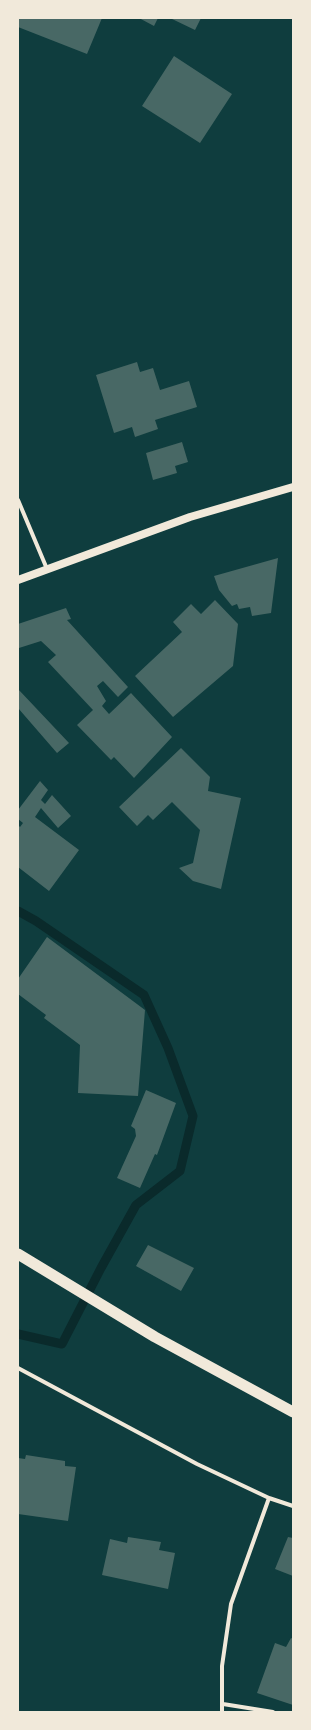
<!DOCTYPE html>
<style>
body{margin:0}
#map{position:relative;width:311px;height:1730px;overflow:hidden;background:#0f3d3e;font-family:"IBM Plex Sans",sans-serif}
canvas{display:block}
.frame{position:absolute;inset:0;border:19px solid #f1e9da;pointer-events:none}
</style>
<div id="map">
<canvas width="311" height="1730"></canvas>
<div class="frame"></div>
</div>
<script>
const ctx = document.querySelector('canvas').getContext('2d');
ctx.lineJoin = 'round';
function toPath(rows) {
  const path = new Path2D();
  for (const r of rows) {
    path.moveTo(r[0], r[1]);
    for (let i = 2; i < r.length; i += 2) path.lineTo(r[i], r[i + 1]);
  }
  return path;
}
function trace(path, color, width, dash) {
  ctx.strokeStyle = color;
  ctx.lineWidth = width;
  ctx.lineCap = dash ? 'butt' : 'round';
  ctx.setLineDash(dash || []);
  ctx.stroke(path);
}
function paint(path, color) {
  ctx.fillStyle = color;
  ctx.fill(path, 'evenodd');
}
trace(toPath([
 [18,911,36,921,144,995,168,1048,193,1116,180,1171,136,1205,101,1268,62,1344,18,1334]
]), '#0a2a2b', 9);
paint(toPath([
 [18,18,102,18,87,54,18,27],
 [139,18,158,18,154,26],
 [170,18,201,18,195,30],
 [174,56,232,94,200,143,142,106],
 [137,362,140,372,153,368,160,390,189,381,197,407,155,420,158,429,135,437,132,427,114,433,96,375],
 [182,442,188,462,175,466,177,473,153,480,146,453],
 [278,558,271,613,252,616,250,607,239,609,237,604,232,606,219,590,214,576],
 [215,600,238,624,233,666,173,717,135,676,182,632,173,622,191,604,201,614],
 [66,608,71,619,67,620,128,687,118,697,103,681,97,686,106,701,102,706,109,714,131,693,172,737,134,778,114,757,111,760,77,725,93,710,48,662,56,655,41,641,19,648,18,645,18,624],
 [18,689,69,743,57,753,18,708],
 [181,748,210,777,208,791,241,798,221,889,193,881,179,868,193,863,200,830,172,802,153,820,148,815,137,826,119,807],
 [40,781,48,790,41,800,45,804,52,795,71,816,58,828,41,808,35,817,79,850,49,891,18,867,18,825,20,827,23,823,18,819,18,810],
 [47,937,145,1010,138,1096,78,1093,80,1045,44,1018,46,1015,18,994,18,979],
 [146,1090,176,1103,157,1155,155,1154,140,1188,117,1178,136,1136,135,1129,131,1126],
 [148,1245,194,1268,181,1291,136,1266],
 [26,1455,65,1461,65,1466,76,1467,68,1521,18,1514,18,1458,25,1459],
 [128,1537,161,1542,159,1550,175,1553,168,1589,102,1575,110,1539,127,1543],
 [288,1537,293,1538,293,1576,275,1569],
 [291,1638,293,1639,293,1705,257,1693,275,1643,286,1647]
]), '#486865');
trace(toPath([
 [18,500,47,569],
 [18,1368,197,1464,269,1498,293,1506],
 [223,1704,273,1712],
 [222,1712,222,1666,231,1604,269,1498]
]), '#f1e9da', 4);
trace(toPath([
 [18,580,190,517,293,487]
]), '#f1e9da', 8);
trace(toPath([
 [18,1254,155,1337,293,1412]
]), '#f1e9da', 11);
</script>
